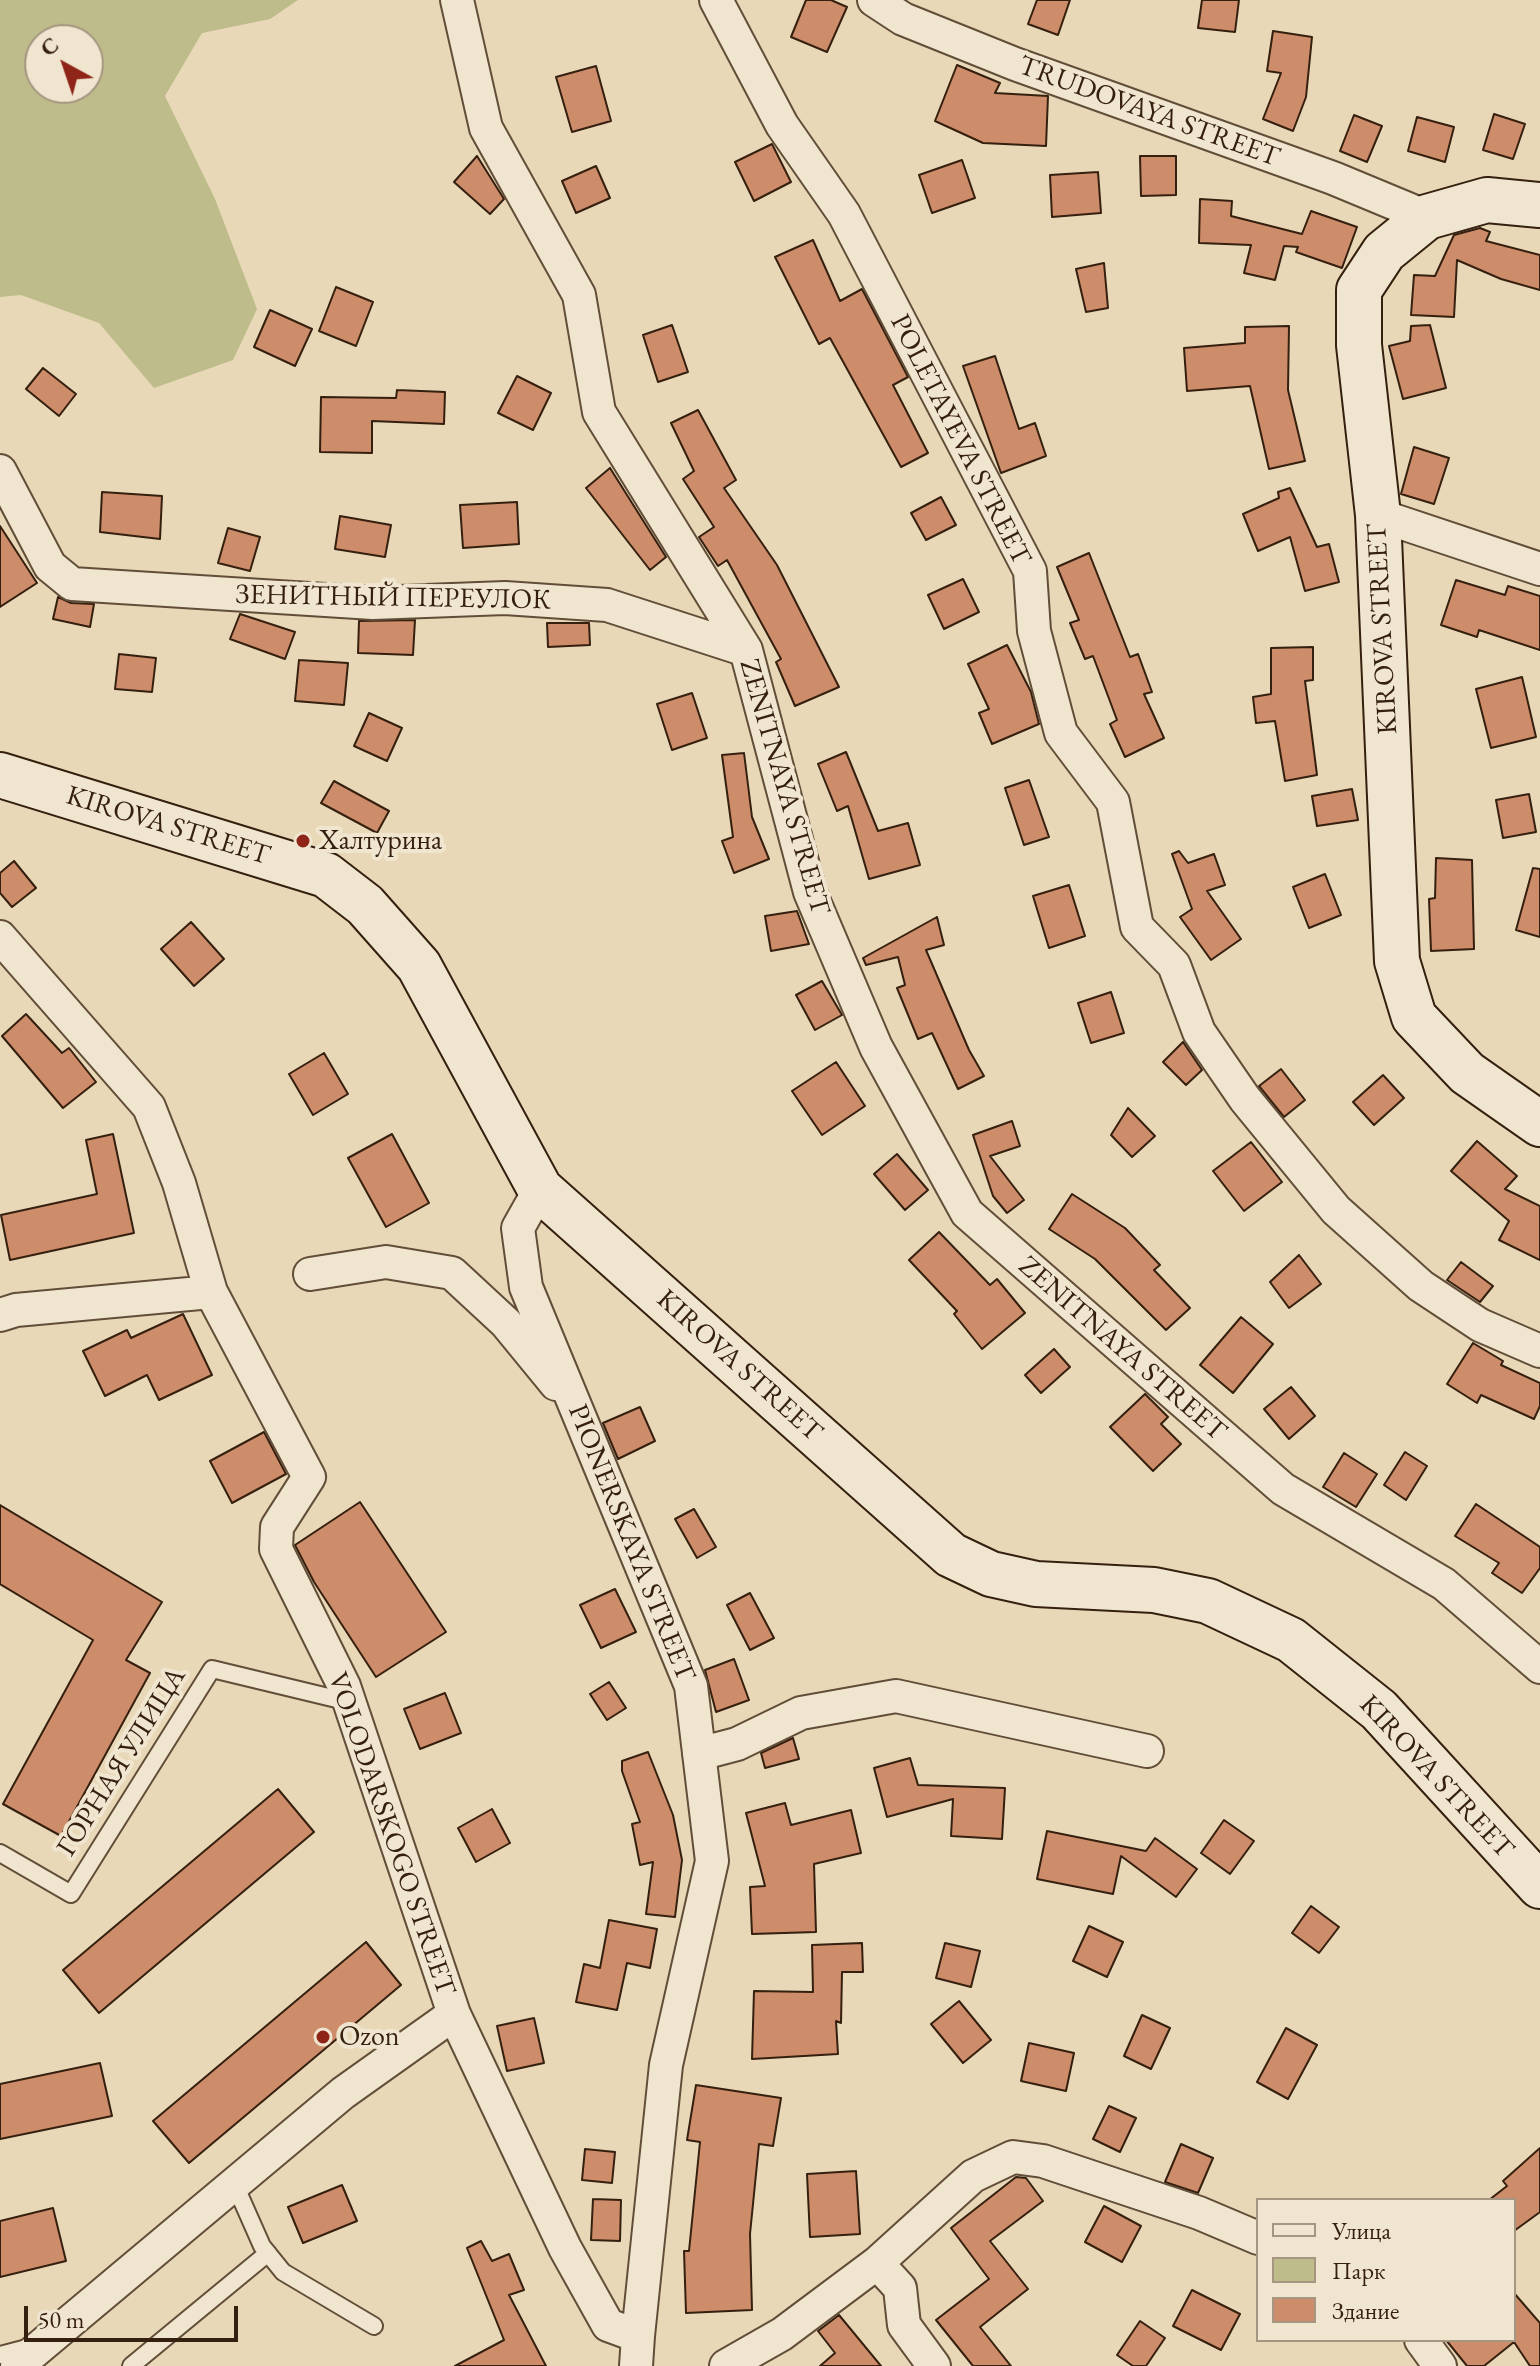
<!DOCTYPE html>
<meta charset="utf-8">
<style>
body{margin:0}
#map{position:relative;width:1540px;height:2366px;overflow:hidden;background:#e8d8b7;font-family:"EB Garamond",serif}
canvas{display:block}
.legend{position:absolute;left:1256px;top:2198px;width:260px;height:144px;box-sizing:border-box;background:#f0e6d0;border:2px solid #a59682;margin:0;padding:10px 14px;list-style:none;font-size:24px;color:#351f0e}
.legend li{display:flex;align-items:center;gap:16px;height:40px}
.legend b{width:40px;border:2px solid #a59682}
.north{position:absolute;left:24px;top:24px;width:80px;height:80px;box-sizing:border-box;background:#f0e6d0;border:2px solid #a59682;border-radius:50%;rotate:320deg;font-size:22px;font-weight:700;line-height:32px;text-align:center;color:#351f0e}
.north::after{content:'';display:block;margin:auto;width:28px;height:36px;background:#8f2418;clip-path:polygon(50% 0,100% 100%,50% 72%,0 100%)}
.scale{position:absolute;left:24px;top:2306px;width:214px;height:36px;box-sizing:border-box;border:4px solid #351f0e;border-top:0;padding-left:10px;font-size:24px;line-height:28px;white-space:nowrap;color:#351f0e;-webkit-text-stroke:6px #f0e6d0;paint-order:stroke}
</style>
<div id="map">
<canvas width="1540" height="2366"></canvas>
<ul class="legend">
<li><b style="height:10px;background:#f0e6d0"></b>Улица</li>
<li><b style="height:22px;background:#bdbc8a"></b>Парк</li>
<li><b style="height:22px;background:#cd8c6a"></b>Здание</li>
</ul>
<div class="north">С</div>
<div class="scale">50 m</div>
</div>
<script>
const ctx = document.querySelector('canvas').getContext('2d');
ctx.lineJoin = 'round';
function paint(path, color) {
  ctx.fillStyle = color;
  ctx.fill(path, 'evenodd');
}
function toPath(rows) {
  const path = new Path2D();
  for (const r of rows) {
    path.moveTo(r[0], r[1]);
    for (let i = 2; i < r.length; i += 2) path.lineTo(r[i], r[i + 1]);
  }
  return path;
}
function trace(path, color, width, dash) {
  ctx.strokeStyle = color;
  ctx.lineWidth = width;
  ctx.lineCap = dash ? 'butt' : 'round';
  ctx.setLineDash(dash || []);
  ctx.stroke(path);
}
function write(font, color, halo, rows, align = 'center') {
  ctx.font = font + ' "EB Garamond",serif';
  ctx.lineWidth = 8;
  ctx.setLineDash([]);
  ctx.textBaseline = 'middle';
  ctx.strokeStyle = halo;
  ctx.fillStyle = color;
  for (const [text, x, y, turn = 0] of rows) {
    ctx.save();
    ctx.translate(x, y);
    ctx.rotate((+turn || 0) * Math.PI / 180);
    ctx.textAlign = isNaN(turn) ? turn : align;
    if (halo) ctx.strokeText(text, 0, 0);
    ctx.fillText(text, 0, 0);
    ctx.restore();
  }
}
paint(toPath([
 [0,0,298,0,270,19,202,33,165,96,215,199,257,309,233,360,154,388,99,323,21,295,0,297],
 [40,40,88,40,88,88,40,88]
]), '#bdbc8a');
const building = toPath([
 [806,0,831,0,847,7,827,52,791,37,806,0],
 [1037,0,1070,0,1058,35,1028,24,1037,0],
 [1202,0,1239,0,1235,32,1198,28,1202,0],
 [1273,31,1312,37,1306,97,1293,131,1263,119,1281,73,1267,71,1273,31],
 [957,65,1000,83,995,93,1048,96,1046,146,983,143,935,121,957,65],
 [596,66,611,121,572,132,556,77,596,66],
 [1494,114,1525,124,1513,159,1483,150,1494,114],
 [1354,115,1382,126,1367,162,1340,151,1354,115],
 [1417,117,1454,127,1445,162,1408,151,1417,117],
 [772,144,791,182,754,201,735,162,772,144],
 [477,156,504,199,490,214,454,182,477,156],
 [1140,156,1176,156,1176,195,1141,196,1140,156],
 [962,160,975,198,932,213,919,175,962,160],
 [596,166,610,198,576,213,562,181,596,166],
 [1098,172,1101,213,1052,217,1050,175,1098,172],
 [1200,199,1232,201,1231,216,1302,234,1311,211,1357,227,1342,268,1296,252,1298,247,1284,246,1275,280,1244,273,1251,245,1199,243,1200,199],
 [1480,228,1490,232,1486,241,1540,255,1540,290,1501,279,1457,260,1454,317,1411,315,1414,275,1435,276,1454,235,1480,228],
 [813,240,840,301,862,289,908,377,893,385,928,453,901,467,830,338,819,344,775,257,813,240],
 [1104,263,1108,308,1086,312,1076,269,1104,263],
 [336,287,373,302,356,346,319,331,336,287],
 [270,310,312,329,295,366,254,347,270,310],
 [672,325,688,372,658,382,643,335,672,325],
 [1430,325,1446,388,1403,399,1389,346,1410,341,1411,326,1430,325],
 [1289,326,1288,390,1305,461,1269,469,1250,386,1187,391,1184,348,1245,343,1245,327,1289,326],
 [995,356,1019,429,1035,423,1046,456,1001,473,963,366,995,356],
 [43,368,76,394,59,416,26,389,43,368],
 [517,376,551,393,533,430,498,413,517,376],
 [397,390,445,392,444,424,372,421,372,453,320,452,321,397,396,398,397,390],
 [698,410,736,480,724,488,777,565,839,687,795,706,776,662,781,659,727,560,718,566,699,537,714,527,683,479,694,471,671,423,698,410],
 [1414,447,1449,458,1434,504,1401,494,1414,447],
 [610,468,666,557,650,570,586,488,610,468],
 [1290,488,1317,547,1329,544,1339,582,1305,591,1290,537,1258,551,1243,514,1279,498,1278,492,1290,488],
 [102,492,162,496,160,539,100,532,102,492],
 [941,497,956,525,926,540,911,513,941,497],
 [517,502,519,544,463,548,460,505,517,502],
 [340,516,391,525,385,557,335,549,340,516],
 [0,526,37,583,0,607,0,526],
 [228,528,260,537,250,571,218,563,228,528],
 [1089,553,1130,657,1138,654,1152,692,1144,694,1164,738,1125,757,1110,724,1117,720,1093,656,1085,659,1070,623,1079,620,1057,567,1089,553],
 [963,579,979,612,944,629,928,595,963,579],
 [1456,580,1505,595,1508,586,1540,596,1540,650,1479,630,1477,637,1441,625,1456,580],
 [58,597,71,603,94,604,90,627,53,619,58,597],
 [240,614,295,632,285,659,230,639,240,614],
 [415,620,413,655,358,653,359,621,415,620],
 [547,623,589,623,590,645,548,647,547,623],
 [1007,645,1031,692,1039,724,992,744,979,713,989,709,968,664,1007,645],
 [1313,647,1313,680,1305,681,1317,775,1285,781,1275,721,1256,723,1253,697,1271,694,1271,648,1313,647],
 [119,654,156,658,152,692,115,689,119,654],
 [299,660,348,663,344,705,295,701,299,660],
 [1522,677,1536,737,1491,748,1476,689,1522,677],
 [692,693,707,738,672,750,657,704,692,693],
 [369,713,402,728,387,761,354,746,369,713],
 [846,752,878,831,908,823,920,865,869,879,848,806,837,811,818,764,846,752],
 [744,753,752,817,769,859,734,873,722,841,733,837,722,755,744,753],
 [1029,780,1049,837,1024,845,1005,788,1029,780],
 [334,781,389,811,377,833,321,803,334,781],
 [1352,789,1358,820,1317,826,1312,796,1352,789],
 [1529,794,1536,832,1503,838,1496,800,1529,794],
 [1179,851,1188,863,1214,854,1225,885,1207,891,1241,939,1211,960,1180,917,1192,909,1172,854,1179,851],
 [1436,858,1472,860,1474,949,1431,951,1429,899,1435,898,1436,858],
 [14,861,36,888,12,907,0,893,0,873,14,861],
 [1533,868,1540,869,1540,937,1516,930,1533,868],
 [1325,874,1341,915,1309,928,1293,887,1325,874],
 [1069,885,1085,936,1049,948,1033,896,1069,885],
 [797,911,809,944,771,951,765,916,797,911],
 [937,917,944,945,926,950,969,1050,984,1076,958,1089,932,1033,918,1039,897,988,905,985,898,957,866,965,863,958,937,917],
 [191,922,224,959,194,986,161,949,191,922],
 [822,981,842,1015,815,1030,796,995,822,981],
 [1111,992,1124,1033,1091,1043,1078,1003,1111,992],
 [26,1014,62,1053,69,1048,96,1082,63,1108,2,1036,26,1014],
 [1183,1042,1202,1070,1186,1085,1163,1062,1183,1042],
 [324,1053,348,1094,313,1115,289,1074,324,1053],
 [836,1062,865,1106,822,1135,792,1091,836,1062],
 [1281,1069,1305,1100,1284,1117,1259,1086,1281,1069],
 [1383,1075,1404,1098,1374,1125,1353,1102,1383,1075],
 [1128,1108,1155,1136,1132,1157,1111,1135,1128,1108],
 [1012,1121,1020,1146,990,1156,1024,1200,1007,1213,993,1196,973,1135,1012,1121],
 [113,1134,134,1233,10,1260,1,1215,97,1194,86,1140,113,1134],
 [392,1134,429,1203,386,1227,348,1158,392,1134],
 [1477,1141,1517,1176,1505,1189,1540,1206,1540,1260,1499,1240,1509,1221,1451,1171,1477,1141],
 [1251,1142,1282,1182,1244,1211,1213,1171,1251,1142],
 [897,1154,928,1190,905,1210,874,1174,897,1154],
 [1072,1194,1125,1228,1160,1265,1154,1270,1190,1308,1166,1330,1095,1259,1049,1229,1072,1194],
 [939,1232,990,1285,997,1279,1025,1313,982,1349,954,1314,957,1311,909,1260,939,1232],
 [1299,1255,1321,1284,1289,1308,1270,1282,1299,1255],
 [1461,1262,1493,1286,1480,1302,1447,1280,1461,1262],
 [183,1314,212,1375,159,1400,147,1375,105,1396,83,1351,127,1330,131,1338,183,1314],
 [1241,1317,1273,1344,1233,1393,1200,1365,1241,1317],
 [1473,1343,1503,1361,1501,1365,1540,1383,1540,1406,1534,1419,1481,1395,1477,1403,1447,1384,1473,1343],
 [1054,1349,1070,1367,1041,1393,1025,1375,1054,1349],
 [1291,1387,1315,1416,1289,1439,1264,1409,1291,1387],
 [1145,1394,1168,1417,1161,1424,1181,1444,1153,1471,1110,1427,1145,1394],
 [640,1407,655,1441,618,1459,603,1423,640,1407],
 [264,1432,286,1474,232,1503,210,1461,264,1432],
 [1405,1452,1427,1466,1406,1500,1384,1485,1405,1452],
 [1344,1453,1377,1474,1356,1507,1323,1487,1344,1453],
 [360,1502,446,1632,376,1677,314,1582,295,1545,360,1502],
 [1476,1504,1540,1547,1540,1568,1522,1593,1492,1573,1499,1563,1455,1536,1476,1504],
 [0,1505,162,1602,126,1660,150,1673,61,1836,3,1804,93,1640,0,1584,0,1505],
 [694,1509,716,1547,697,1558,675,1519,694,1509],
 [615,1589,636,1632,601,1648,580,1605,615,1589],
 [750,1593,774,1638,750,1650,727,1605,750,1593],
 [734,1659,749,1700,716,1712,705,1670,734,1659],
 [609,1682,626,1708,607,1720,590,1694,609,1682],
 [445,1693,461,1733,420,1749,404,1709,445,1693],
 [793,1738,799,1759,765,1768,761,1753,793,1738],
 [648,1752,673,1815,682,1860,675,1917,646,1914,653,1862,640,1865,632,1824,640,1822,622,1771,622,1761,648,1752],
 [910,1758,918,1785,1005,1788,1002,1839,951,1836,953,1799,887,1817,874,1768,910,1758],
 [278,1789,314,1832,99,2013,63,1970,278,1789],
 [785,1803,791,1825,851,1810,861,1853,814,1864,816,1932,752,1934,750,1887,765,1886,746,1813,785,1803],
 [492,1809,510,1843,476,1862,458,1828,492,1809],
 [1224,1820,1254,1841,1230,1874,1201,1853,1224,1820],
 [1047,1831,1146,1851,1155,1838,1197,1869,1176,1897,1121,1856,1113,1894,1037,1879,1047,1831],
 [1311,1906,1339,1927,1319,1953,1292,1933,1311,1906],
 [609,1920,657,1929,650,1968,627,1963,617,2010,576,2002,584,1964,600,1968,609,1920],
 [1089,1926,1123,1942,1107,1977,1073,1961,1089,1926],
 [366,1942,401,1985,189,2163,153,2121,366,1942],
 [862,1943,863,1972,842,1972,841,2023,836,2021,838,2054,752,2059,754,1991,813,1992,812,1945,862,1943],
 [945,1943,980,1951,971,1987,936,1978,945,1943],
 [959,2001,991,2040,963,2063,931,2024,959,2001],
 [1142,2015,1170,2028,1151,2069,1124,2056,1142,2015],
 [534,2018,544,2063,507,2071,497,2026,534,2018],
 [1286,2028,1317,2045,1288,2099,1257,2082,1286,2028],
 [1029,2043,1074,2053,1066,2091,1021,2081,1029,2043],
 [100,2063,112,2116,0,2139,0,2084,100,2063],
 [696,2085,781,2098,773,2146,759,2144,750,2234,752,2310,686,2313,684,2251,689,2251,700,2142,687,2140,696,2085],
 [1109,2106,1136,2118,1120,2152,1093,2139,1109,2106],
 [1181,2144,1213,2158,1198,2193,1165,2182,1181,2144],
 [1540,2148,1540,2212,1514,2231,1514,2200,1489,2200,1507,2186,1503,2181,1540,2148],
 [585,2149,615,2152,612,2183,582,2180,585,2149],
 [856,2171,860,2234,810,2237,807,2174,856,2171],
 [1016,2177,1026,2178,1043,2201,990,2241,1028,2289,980,2327,1011,2366,973,2366,936,2320,989,2279,951,2228,1016,2177],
 [342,2185,357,2221,303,2243,288,2207,342,2185],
 [593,2199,621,2200,620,2241,591,2240,593,2199],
 [1104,2206,1141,2226,1122,2262,1085,2242,1104,2206],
 [53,2208,66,2261,0,2277,0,2221,53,2208],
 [481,2241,492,2261,509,2254,524,2290,509,2295,546,2366,455,2366,504,2340,467,2248,481,2241],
 [1192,2290,1240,2314,1221,2350,1173,2326,1192,2290],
 [1514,2293,1540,2323,1540,2366,1530,2366,1514,2342,1484,2366,1467,2366,1446,2340,1514,2340,1514,2293],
 [839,2315,881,2366,820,2366,835,2353,818,2331,839,2315],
 [1140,2321,1165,2338,1146,2366,1133,2366,1117,2355,1140,2321]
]);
paint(building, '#cd8c6a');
trace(building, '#351f0e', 2);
const service = toPath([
 [0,1853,71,1894,212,1669,349,1702],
 [235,2185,262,2246,283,2272,374,2326],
 [0,2355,27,2348],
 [131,2366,268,2253]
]);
const minor = toPath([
 [457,0,486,128,579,295,599,412,746,650,810,892,876,1047,967,1213,1283,1489,1444,1584,1540,1667],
 [716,0,782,125,844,214,1030,571,1034,631,1061,733,1113,802,1137,927,1174,965,1199,1032,1245,1099,1336,1210,1421,1286,1480,1325,1540,1351],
 [874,0,903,19,1015,64,1333,178,1427,217],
 [0,471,50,566,72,584,373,603,505,598,607,605,746,650],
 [1378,515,1540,569],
 [0,937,149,1107,179,1183,211,1292,309,1477,277,1527,276,1549,344,1686,454,2014,565,2248,608,2325,638,2336,636,2366],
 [540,1189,518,1228,526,1287,691,1686,712,1861,666,2065,638,2336],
 [310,1274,386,1262,452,1273,506,1323,556,1384],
 [0,1315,16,1310,211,1292],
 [699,1754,737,1744,801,1713,896,1696,1147,1751],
 [877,2263,973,2176,1013,2157,1043,2161,1199,2213,1258,2238],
 [1421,2340,1440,2366],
 [17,2366,343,2093,454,2014],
 [726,2366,782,2334,877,2263,900,2288,904,2325,934,2366]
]);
const secondary = toPath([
 [1540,205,1487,200,1427,217,1384,252,1359,290,1359,345,1378,515,1397,961,1414,1017,1467,1073,1540,1124],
 [0,775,326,875,365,905,419,966,540,1189,951,1555,991,1574,1036,1584,1154,1590,1208,1601,1291,1640,1379,1710,1540,1886]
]);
trace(service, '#624d38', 20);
trace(minor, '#624d38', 36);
trace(secondary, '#351f0e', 48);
trace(service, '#f0e6d0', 16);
trace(minor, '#f0e6d0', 32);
trace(secondary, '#f0e6d0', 44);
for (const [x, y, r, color] of [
 [303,841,8,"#8f2418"],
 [323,2037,8,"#8f2418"]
]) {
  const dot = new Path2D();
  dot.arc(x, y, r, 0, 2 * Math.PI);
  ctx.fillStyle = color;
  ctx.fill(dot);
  trace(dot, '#f0e6d0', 3);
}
write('28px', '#351f0e', '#f0e6d0', [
 ["TRUDOVAYA STREET",1149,112,20],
 ["POLETAYEVA STREET",960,440,63],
 ["ЗЕНИТНЫЙ ПЕРЕУЛОК",393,598,1],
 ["KIROVA STREET",1383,629,-93],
 ["ZENITNAYA STREET",784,787,74],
 ["KIROVA STREET",168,826,17],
 ["ZENITNAYA STREET",1122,1349,41],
 ["KIROVA STREET",739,1366,42],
 ["PIONERSKAYA STREET",631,1543,68],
 ["ГОРНАЯ УЛИЦА",122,1762,-58],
 ["KIROVA STREET",1436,1777,47],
 ["VOLODARSKOGO STREET",391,1834,71]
]);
write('28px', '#351f0e', '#f0e6d0', [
 ["Халтурина",319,841],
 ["Ozon",339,2037]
], 'left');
</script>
